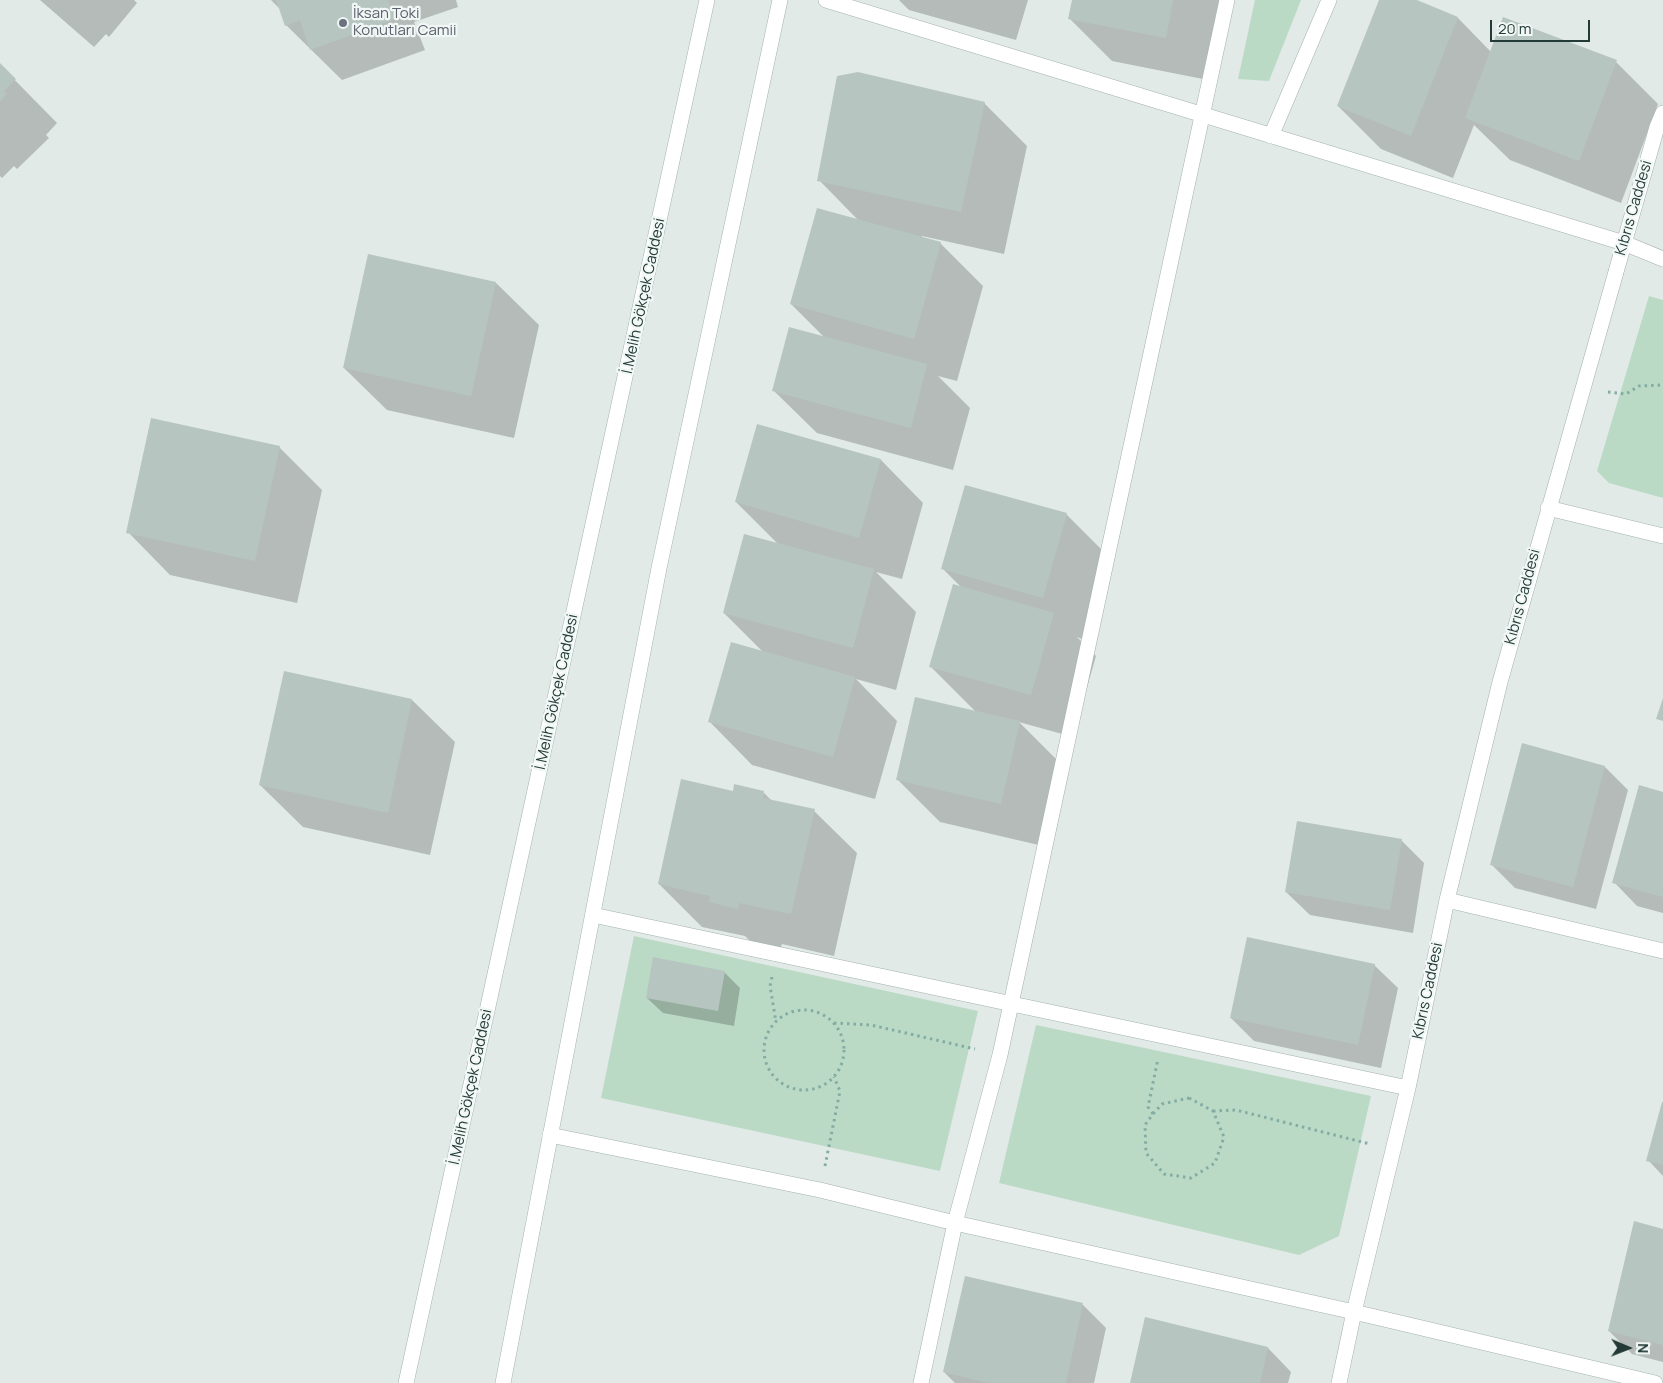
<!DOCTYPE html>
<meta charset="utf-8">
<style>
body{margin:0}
#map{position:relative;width:1663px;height:1383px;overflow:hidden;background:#e1eae7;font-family:Manrope,sans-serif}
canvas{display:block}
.north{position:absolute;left:1603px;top:1323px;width:50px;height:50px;-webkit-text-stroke:4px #f1f7f5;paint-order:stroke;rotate:91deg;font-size:14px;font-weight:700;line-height:20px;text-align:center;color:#233a36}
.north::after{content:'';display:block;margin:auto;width:18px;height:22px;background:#233a36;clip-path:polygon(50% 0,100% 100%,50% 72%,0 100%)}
.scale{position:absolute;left:1490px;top:20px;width:100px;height:22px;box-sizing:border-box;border:2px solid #233a36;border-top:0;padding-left:6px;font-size:15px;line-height:18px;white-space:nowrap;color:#233a36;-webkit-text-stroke:4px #f1f7f5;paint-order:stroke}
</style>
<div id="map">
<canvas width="1663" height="1383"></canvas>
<div class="north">N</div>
<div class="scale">20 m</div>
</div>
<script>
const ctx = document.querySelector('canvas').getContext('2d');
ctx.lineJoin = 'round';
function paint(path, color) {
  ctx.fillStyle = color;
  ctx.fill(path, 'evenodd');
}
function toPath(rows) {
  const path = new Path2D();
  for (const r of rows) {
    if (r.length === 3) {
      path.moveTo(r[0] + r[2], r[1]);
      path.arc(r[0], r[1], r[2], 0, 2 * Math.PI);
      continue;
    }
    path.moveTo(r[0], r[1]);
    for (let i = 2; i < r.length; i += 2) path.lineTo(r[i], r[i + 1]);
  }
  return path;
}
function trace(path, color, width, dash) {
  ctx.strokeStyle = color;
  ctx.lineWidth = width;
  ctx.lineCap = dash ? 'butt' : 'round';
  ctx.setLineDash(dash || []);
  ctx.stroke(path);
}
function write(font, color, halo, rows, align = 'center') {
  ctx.font = font + ' Manrope,sans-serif';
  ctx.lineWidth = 4.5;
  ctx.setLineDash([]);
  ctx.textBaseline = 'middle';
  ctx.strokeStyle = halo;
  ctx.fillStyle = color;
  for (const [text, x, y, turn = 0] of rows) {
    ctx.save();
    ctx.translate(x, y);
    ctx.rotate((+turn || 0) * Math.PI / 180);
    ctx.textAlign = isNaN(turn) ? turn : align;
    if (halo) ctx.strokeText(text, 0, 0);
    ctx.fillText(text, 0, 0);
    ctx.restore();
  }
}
paint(toPath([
 [1255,0,1301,0,1269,81,1238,79],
 [1649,296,1663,300,1663,498,1609,483,1597,471],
 [634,936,978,1011,940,1171,601,1098],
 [1036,1025,1371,1096,1339,1236,1299,1255,999,1183]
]), '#bbdac6');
paint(toPath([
 [40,0,134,0,137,3,109,37,106,34,94,47],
 [271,0,456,0,458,7,414,22,425,50,342,80,286,25,281,10],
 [899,0,1028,0,1016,40,909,10],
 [1073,0,1223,0,1208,80,1112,61,1069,18],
 [1380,0,1413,0,1458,18,1491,52,1616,62,1658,104,1621,203,1510,160,1474,125,1453,178,1381,149,1338,106],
 [0,65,57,123,46,135,49,138,17,169,14,166,2,178,0,176],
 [984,103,1027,146,1004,254,922,236,922,238,940,243,983,286,957,381,938,376,970,408,953,470,817,433,774,391,825,338,791,304,859,221,819,180],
 [496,283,539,325,514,438,387,410,344,368],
 [758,426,881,460,923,503,902,579,876,572,916,612,896,690,856,679,897,721,875,799,752,765,710,722,764,653,724,613,779,545,736,502],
 [279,447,322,490,297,603,170,575,128,532],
 [1066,514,1109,557,1085,640,1077,637,1096,656,1073,737,1019,722,1062,765,1043,846,940,822,897,779,976,712,931,667,962,588,943,569],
 [412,700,455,742,430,855,303,827,260,785],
 [1605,767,1628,790,1596,909,1515,888,1492,865],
 [764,793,772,801,814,811,857,853,834,956,782,944,780,950,753,944,745,936,702,927,659,884],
 [1663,793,1663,913,1637,906,1614,882],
 [1401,840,1424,863,1413,933,1310,915,1286,892],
 [1374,965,1398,988,1381,1068,1254,1041,1231,1018],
 [724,972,740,988,734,1026,663,1013,647,998],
 [1663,1105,1663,1176,1648,1160],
 [1663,1230,1663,1362,1632,1354,1609,1331],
 [966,1278,1083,1305,1106,1328,1094,1383,955,1383,944,1372],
 [1268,1348,1291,1372,1288,1383,1131,1383]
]), '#0003');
paint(toPath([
 [276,0,388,0,395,19,310,50,300,20,285,26],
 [1072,0,1173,0,1166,38,1068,19],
 [1379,0,1417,0,1458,17,1411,136,1337,106],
 [1503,17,1617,60,1579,161,1465,118],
 [0,63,16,79,4,91,7,94,0,102],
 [858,72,985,102,961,212,817,181,837,76],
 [817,208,941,242,914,339,790,304],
 [368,254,496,282,471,396,343,368],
 [789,327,927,364,911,428,772,391],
 [151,418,280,446,255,561,126,533],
 [757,424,881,459,859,538,735,502],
 [965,485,1067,513,1043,598,941,569],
 [744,534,874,569,853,648,723,613],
 [953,584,1054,613,1031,695,929,667],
 [731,642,855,677,833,757,708,722],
 [284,671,412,699,388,813,259,785],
 [915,697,1020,721,1001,804,896,780],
 [1663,698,1663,721,1656,719],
 [1522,743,1605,766,1573,887,1490,865],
 [681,779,733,791,734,784,764,791,763,798,815,809,791,914,739,903,738,909,709,902,710,896,658,884],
 [1639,785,1663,792,1663,897,1612,883],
 [1297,821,1402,839,1390,910,1285,892],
 [1247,937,1375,964,1358,1045,1230,1018],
 [653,957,725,971,718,1011,646,998],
 [1662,1102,1663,1102,1663,1165,1646,1161],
 [1634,1221,1663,1229,1663,1345,1608,1331],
 [965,1276,1083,1303,1066,1383,988,1383,943,1372],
 [1145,1317,1268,1347,1260,1383,1130,1383]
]), '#b6c5c0');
const street = toPath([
 [826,0,1624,243,1663,259],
 [1271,136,1329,0],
 [1548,508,1663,536],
 [1447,900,1663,951],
 [593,915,1408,1088],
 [550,1135,820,1190,955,1223,1354,1312,1339,1383],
 [921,1383,955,1223,1000,1055,1227,0],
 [1655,1383,1354,1312,1408,1088,1447,900,1500,682,1657,127,1663,113]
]);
const secondary = toPath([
 [406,1383,707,0],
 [503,1383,659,568,780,0]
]);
trace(street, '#a4b2ae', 16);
trace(secondary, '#a1b5b0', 16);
trace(toPath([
 [1608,392,1626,394,1639,386,1663,385],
 [772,977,770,986,776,1022],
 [804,1050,40],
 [834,1023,871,1025,975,1049],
 [1189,1098,1213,1111,1224,1137,1215,1163,1191,1178,1164,1174,1146,1153,1145,1125,1153,1114,1162,1104,1189,1098],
 [1213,1111,1236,1110,1370,1144],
 [1153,1114,1148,1107,1158,1059],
 [825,1166,840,1091,834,1077]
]), '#83aca3', 3, [2.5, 4]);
trace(street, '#fff', 15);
trace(secondary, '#fff', 15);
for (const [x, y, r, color] of [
 [343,23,5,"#6b7280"]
]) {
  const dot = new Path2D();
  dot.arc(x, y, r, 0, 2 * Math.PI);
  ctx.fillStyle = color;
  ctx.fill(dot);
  trace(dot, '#f1f7f5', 2);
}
write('15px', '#5b616d', '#f1f7f5', [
 ["İksan Toki",353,14],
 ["Konutları Camii",353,31]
], 'left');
write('15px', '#233a36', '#f1f7f5', [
 ["Kıbrıs Caddesi",1634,208,-74],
 ["İ.Melih Gökçek Caddesi",644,296,-78],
 ["Kıbrıs Caddesi",1523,597,-75],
 ["İ.Melih Gökçek Caddesi",557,692,-78],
 ["Kıbrıs Caddesi",1428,991,-78],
 ["İ.Melih Gökçek Caddesi",471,1087,-78]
]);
</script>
